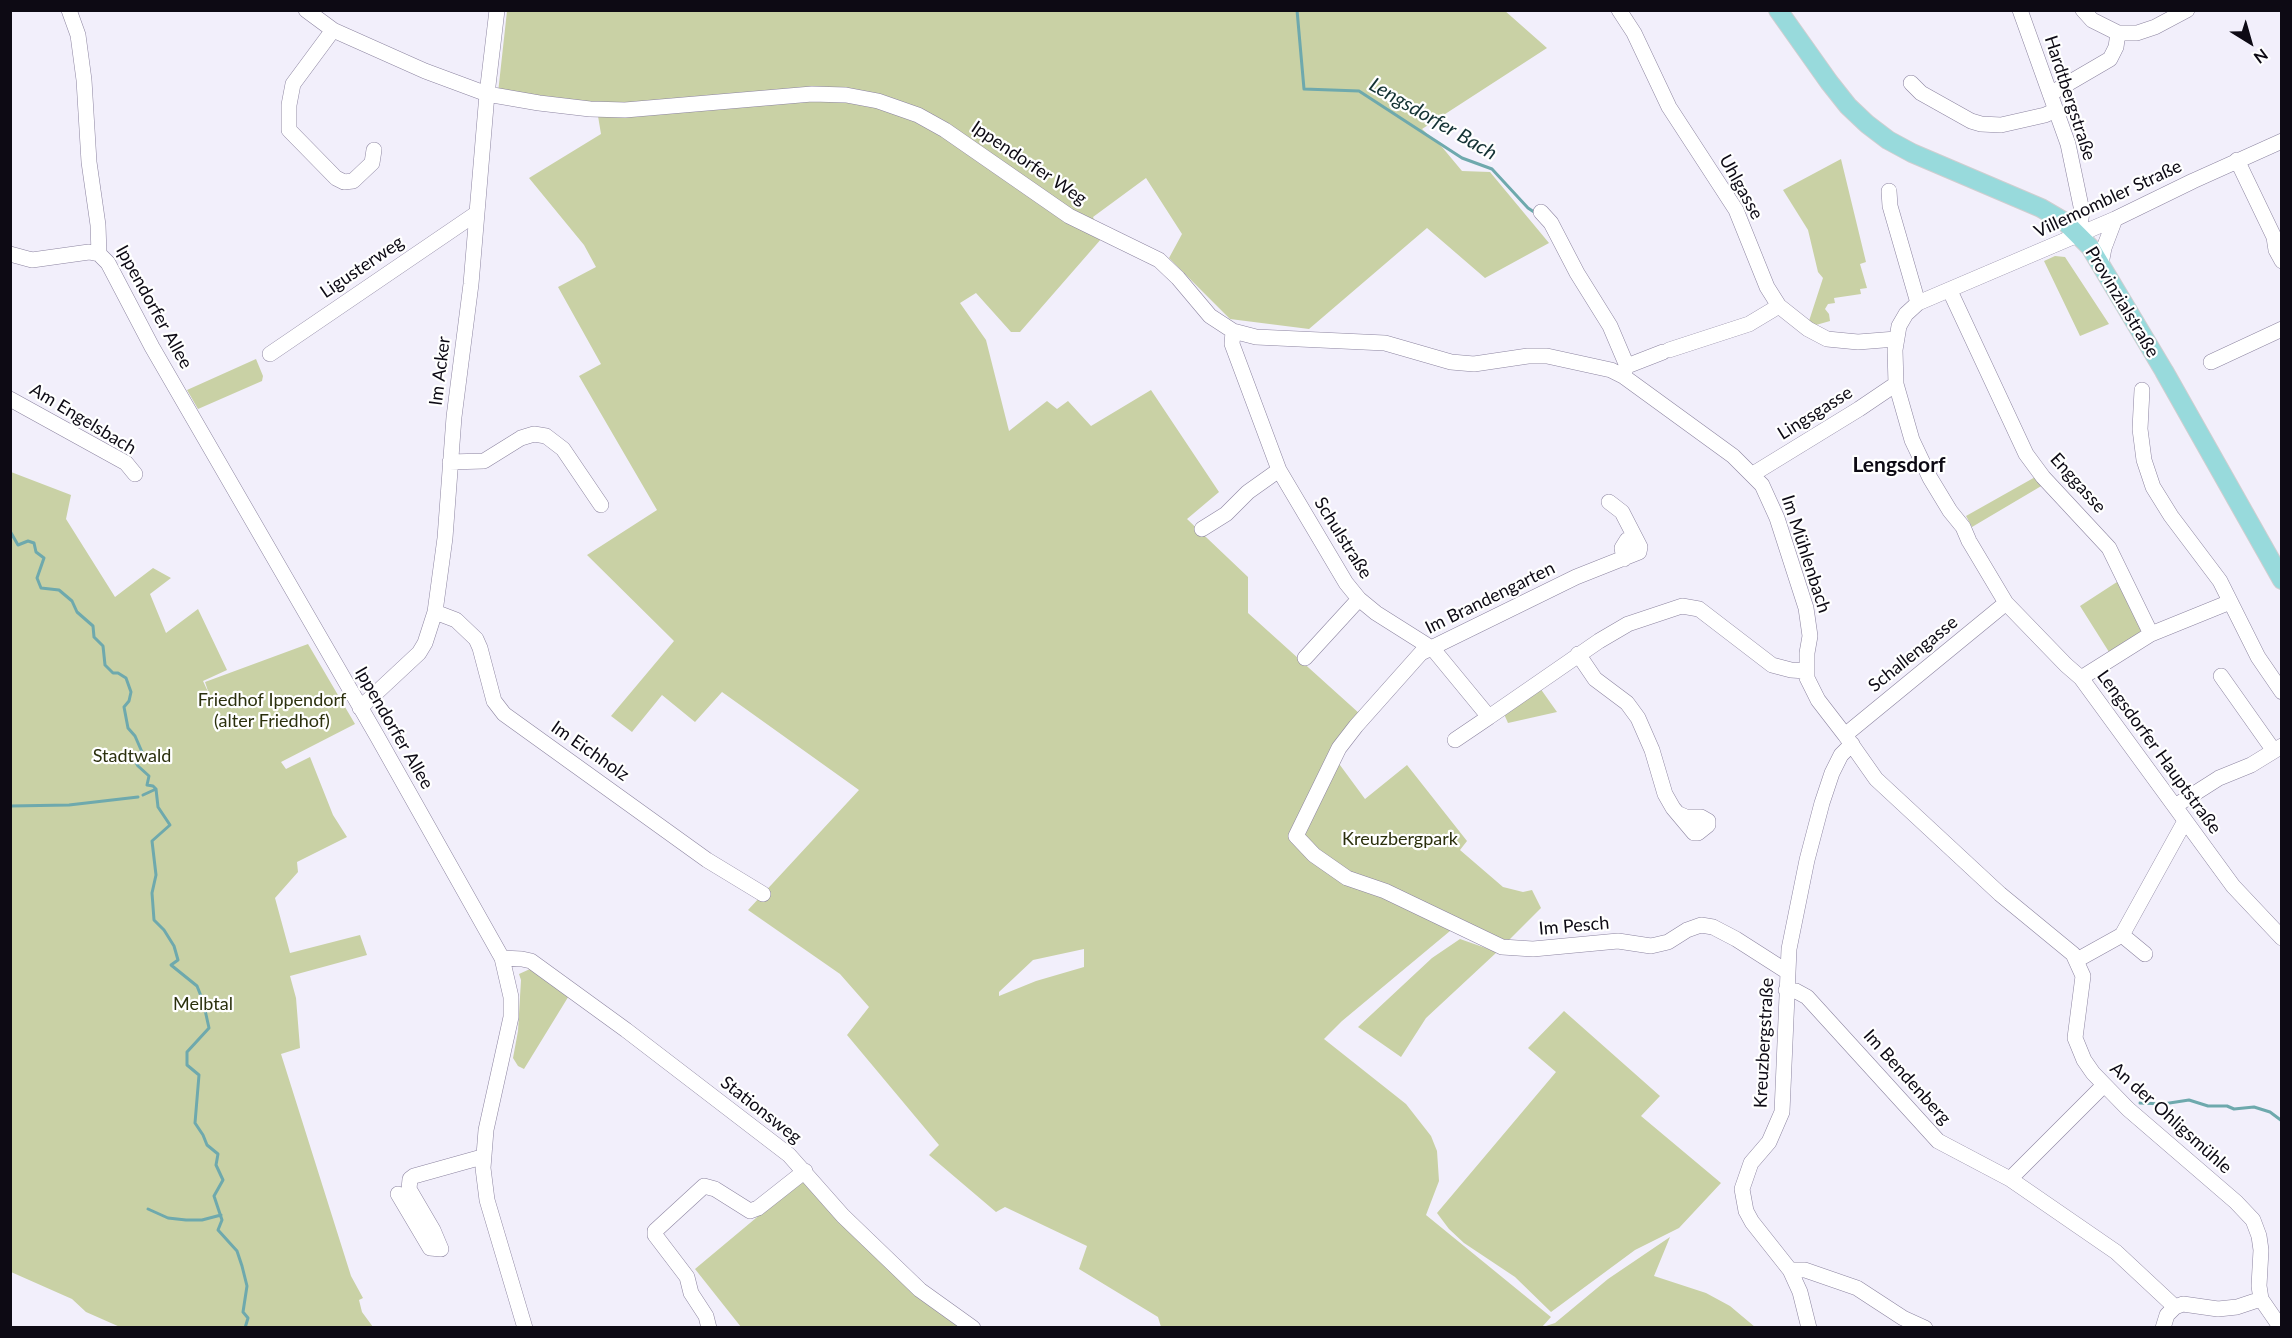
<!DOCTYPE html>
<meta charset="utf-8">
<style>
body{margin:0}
#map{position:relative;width:2292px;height:1338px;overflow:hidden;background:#f2effb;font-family:Lato,sans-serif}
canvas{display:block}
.frame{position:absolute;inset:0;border:12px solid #0d0a14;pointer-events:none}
.north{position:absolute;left:2220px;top:12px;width:60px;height:60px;-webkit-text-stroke:4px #fff;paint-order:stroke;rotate:143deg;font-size:16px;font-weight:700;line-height:24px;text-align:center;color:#0d0a14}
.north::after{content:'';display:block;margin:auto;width:21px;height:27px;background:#0d0a14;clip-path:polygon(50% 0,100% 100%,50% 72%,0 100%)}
</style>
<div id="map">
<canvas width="2292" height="1338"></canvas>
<div class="frame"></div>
<div class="north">N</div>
</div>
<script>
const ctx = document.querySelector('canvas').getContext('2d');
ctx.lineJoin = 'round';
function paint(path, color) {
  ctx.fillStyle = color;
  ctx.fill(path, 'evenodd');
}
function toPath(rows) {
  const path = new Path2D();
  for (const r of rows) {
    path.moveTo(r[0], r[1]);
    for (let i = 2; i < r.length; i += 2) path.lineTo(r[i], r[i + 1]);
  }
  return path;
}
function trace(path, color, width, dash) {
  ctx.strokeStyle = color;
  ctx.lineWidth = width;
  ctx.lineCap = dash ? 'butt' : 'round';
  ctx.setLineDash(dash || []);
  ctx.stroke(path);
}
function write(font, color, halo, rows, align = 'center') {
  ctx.font = font + ' Lato,sans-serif';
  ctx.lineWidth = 4.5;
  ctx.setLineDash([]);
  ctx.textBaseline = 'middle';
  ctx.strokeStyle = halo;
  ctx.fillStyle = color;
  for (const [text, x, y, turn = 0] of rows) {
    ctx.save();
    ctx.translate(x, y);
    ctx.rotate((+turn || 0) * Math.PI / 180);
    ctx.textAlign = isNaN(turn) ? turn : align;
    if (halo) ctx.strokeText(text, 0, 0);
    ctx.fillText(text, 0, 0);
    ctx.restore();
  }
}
paint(toPath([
 [1504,10,1547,48,1422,129,1442,147,1462,171,1490,172,1549,243,1485,278,1427,228,1309,329,1230,319,1169,258,1182,234,1146,178,1093,217,1102,238,1020,332,1011,332,976,293,960,303,986,340,1009,431,1047,401,1057,409,1068,401,1091,426,1151,390,1219,492,1187,519,1248,577,1248,613,1360,714,1292,835,1313,857,1449,926,1450,931,1342,1021,1324,1039,1406,1104,1431,1136,1437,1151,1439,1181,1426,1215,1551,1317,1542,1327,1161,1327,1158,1317,1079,1269,1087,1246,1005,1207,996,1212,929,1155,939,1145,847,1035,869,1007,840,974,748,910,859,790,722,692,695,722,662,695,632,732,611,716,674,641,587,555,657,510,579,376,601,364,558,287,596,267,584,245,529,178,601,134,598,116,497,102,507,11],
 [1084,949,1084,967,1036,981,999,996,999,992,1033,960],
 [1841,159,1866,262,1860,264,1867,288,1860,289,1861,294,1834,298,1835,303,1828,304,1825,309,1829,314,1830,321,1816,325,1809,321,1823,278,1818,272,1808,230,1783,190],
 [2055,256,2065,257,2109,324,2080,336,2044,261],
 [256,359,263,376,262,381,198,409,187,390],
 [11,472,71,495,66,519,115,597,153,568,171,578,150,594,166,633,198,609,227,670,203,681,209,694,205,682,308,644,355,724,281,762,286,769,310,757,333,815,347,837,297,862,298,872,275,898,290,953,360,935,367,955,290,976,296,998,300,1048,281,1054,351,1276,363,1298,359,1300,362,1312,373,1327,120,1327,86,1312,72,1299,11,1272],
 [2037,476,2043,485,1972,527,1966,516],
 [2120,580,2141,630,2140,633,2109,652,2080,606],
 [1540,688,1557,712,1508,723,1504,714],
 [1337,761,1365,799,1407,765,1467,841,1460,850,1503,887,1523,892,1532,890,1541,908,1506,943,1349,875,1300,835],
 [1460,939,1497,952,1426,1018,1401,1057,1358,1027,1432,958],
 [530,969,570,994,524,1069,518,1066,513,1058,518,1031,521,980,519,974],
 [1564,1011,1660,1096,1641,1116,1721,1183,1679,1228,1635,1250,1551,1312,1515,1277,1464,1243,1449,1229,1437,1213,1556,1072,1528,1048],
 [805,1177,965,1327,741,1327,695,1269],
 [1670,1237,1654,1276,1706,1293,1730,1306,1755,1327,1543,1327,1555,1323,1608,1279]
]), '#c9d1a5');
trace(toPath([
 [1297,10,1304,89,1359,91,1462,158,1492,169,1528,208,1534,212,1537,211],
 [10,531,18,545,28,541,34,543,36,552,44,558,37,578,41,588,59,590,72,601,77,612,93,626,94,637,103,646,105,665,113,673,118,673,126,678,131,692,129,701,124,707,128,728,135,736,142,752,135,761,138,766,149,776,147,785,153,786,156,789,158,807,170,825,152,841,156,875,152,893,154,920,164,930,174,946,178,960,171,965,197,986,203,1001,209,1028,187,1052,187,1065,199,1075,195,1123,203,1135,207,1145,218,1154,216,1165,223,1180,214,1196,222,1220,218,1230,237,1251,242,1266,247,1286,243,1312,248,1318,245,1328],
 [143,795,156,789],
 [10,806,69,805,138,797],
 [2140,1103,2163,1104,2189,1100,2208,1106,2227,1106,2234,1109,2254,1107,2270,1112,2282,1121],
 [148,1209,168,1218,186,1220,202,1220,221,1215]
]), '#6ea9ad', 3);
const minor = toPath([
 [69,10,78,35,84,80,89,162,98,225,99,254,108,263,152,347,377,736,502,958,511,997,511,1017,486,1130,483,1168,487,1200,525,1328],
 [306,10,333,30,425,71,487,94,539,103,590,109,625,110,812,94,846,95,878,101,918,115,945,130,1069,216,1159,260,1178,278,1210,316,1233,331,1256,337,1385,343,1451,362,1474,364,1528,356,1547,356,1611,370,1623,376,1733,456,1762,485,1777,518,1806,608,1810,636,1807,653,1807,678,1818,700,1845,735,1876,779,2000,894,2073,954,2083,976,2075,1038,2084,1060,2093,1073,2128,1109,2236,1202,2253,1220,2259,1236,2261,1250,2259,1286,2261,1299,2281,1328],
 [1619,10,1634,33,1669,107,1736,210,1767,287,1779,306,1808,329,1827,339,1858,342,1896,339],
 [2020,10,2068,144,2082,211,2079,235],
 [2083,10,2092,20,2118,33,2137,33,2155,27,2187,10],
 [333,30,293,84,289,105,289,130,336,178,344,182,353,181,372,163,374,150],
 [1911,83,1921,93,1971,121,1981,124,2001,125,2045,115,2056,110],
 [2050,94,2110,59,2116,47,2118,33],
 [2282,141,2193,181,2115,219,1918,303,1906,314,1899,326,1895,350,1896,384,1912,440,1930,478,1950,511,1963,527,1969,541,2006,603,2066,665,2081,678,2233,886,2282,938],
 [2237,160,2274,237,2276,250,2282,261],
 [1889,191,1890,206,1918,303],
 [1541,212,1551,223,1577,273,1610,326,1627,366,1623,376],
 [10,254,32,260,89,252,99,254],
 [2101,264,2104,248,2115,219],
 [1950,291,2026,454,2043,477,2109,548,2151,634],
 [1233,331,1232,344,1279,470,1346,583,1359,599,1376,613,1433,649,1489,717,1599,641,1628,624,1682,606,1699,609,1772,665,1791,670,1806,671],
 [1669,350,1749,324,1779,306],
 [270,354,477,213],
 [2211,362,2282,329],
 [1627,366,1663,352],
 [2142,390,2140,429,2144,460,2153,487,2171,516,2220,581,2258,657,2282,692],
 [10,399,126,463,135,474],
 [450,462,484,461,521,438,534,434,546,436,563,449,601,505],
 [1753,474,1859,409,1896,384],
 [1609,502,1622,512,1640,547,1639,552,1576,577,1421,653,1356,726,1339,748,1296,836,1314,855,1347,878,1385,891,1502,947,1533,949,1618,941,1651,946,1668,942,1687,930,1701,925,1713,927,1736,939,1786,971],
 [1202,529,1226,514,1248,492,1279,470],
 [1624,559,1622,548,1627,540,1636,539],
 [435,612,456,620,476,639,480,648,494,701,504,714,707,860,763,894],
 [1578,654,1595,679,1627,703,1638,718,1652,750,1665,794,1673,808,1694,833,1698,833,1708,825,1708,821,1701,817,1686,817,1679,814],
 [1305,658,1359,599],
 [2221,676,2274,751],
 [2081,678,2151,634,2230,602],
 [360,708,419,653,425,643,435,612,445,538,454,417,471,284,487,94,497,10],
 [1845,735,2006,603],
 [1455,740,1489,717],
 [2175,806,2219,778,2251,765,2282,746],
 [2122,935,2145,954],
 [502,958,522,959,531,961,626,1030,789,1155,843,1216,920,1290,973,1328],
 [2077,960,2122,935,2185,821],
 [1786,990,1796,991,1807,997,1938,1141,2010,1179],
 [2104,1085,2010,1179,2116,1252,2175,1307],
 [398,1194,430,1248,441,1249,433,1230,409,1189,410,1179,414,1176,482,1157],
 [1790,1270,1805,1270,1857,1288,1903,1318,1925,1328],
 [709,1328,706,1316,691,1293,687,1277,655,1235,655,1231,704,1186,715,1189,750,1211,758,1208,805,1171],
 [1809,1328,1800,1292,1790,1270,1752,1222,1746,1211,1742,1189,1751,1163,1769,1142,1782,1112,1789,949,1807,860,1822,803,1832,773,1841,755,1852,744],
 [2163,1328,2167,1315,2175,1307,2183,1304,2218,1309,2237,1307,2261,1299]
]);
const major = toPath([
 [1778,10,1829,82,1848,106,1867,124,1888,140,1912,153,2041,208,2065,222,2090,247,2164,371,2282,580]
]);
trace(minor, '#8c84a0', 16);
trace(major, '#cfced0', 20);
trace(minor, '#fff', 15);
trace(major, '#98dadc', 18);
write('18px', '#0d0a14', '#fff', [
 ["Hardtbergstraße",2070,98,72],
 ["Ippendorfer Weg",1029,163,34],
 ["Uhlgasse",1741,187,61],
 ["Villemombler Straße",2108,199,-25],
 ["Ligusterweg",362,267,-34],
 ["Provinzialstraße",2122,302,59],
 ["Ippendorfer Allee",154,307,61],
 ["Im Acker",440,371,-83],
 ["Lingsgasse",1815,413,-32],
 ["Am Engelsbach",83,419,31],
 ["Enggasse",2078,483,48],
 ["Schulstraße",1343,538,58],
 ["Im Mühlenbach",1806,554,72],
 ["Im Brandengarten",1490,598,-26],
 ["Schallengasse",1913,654,-39],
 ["Ippendorfer Allee",394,728,60],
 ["Im Eichholz",590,751,35],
 ["Lengsdorfer Hauptstraße",2159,752,54],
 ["Im Pesch",1574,926,-5],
 ["Kreuzbergstraße",1764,1043,-87],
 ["Im Bendenberg",1907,1077,48],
 ["Stationsweg",761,1110,38],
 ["An der Ohligsmühle",2171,1118,42]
]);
write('18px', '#2b300d', '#fff', [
 ["Friedhof Ippendorf",272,700],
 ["(alter Friedhof)",272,721],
 ["Stadtwald",132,756],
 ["Kreuzbergpark",1400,839],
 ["Melbtal",203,1004]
]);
write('italic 20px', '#133234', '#fff', [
 ["Lengsdorfer Bach",1433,119,30]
]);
write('bold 21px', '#0d0a14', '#fff', [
 ["Lengsdorf",1899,465]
]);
</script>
